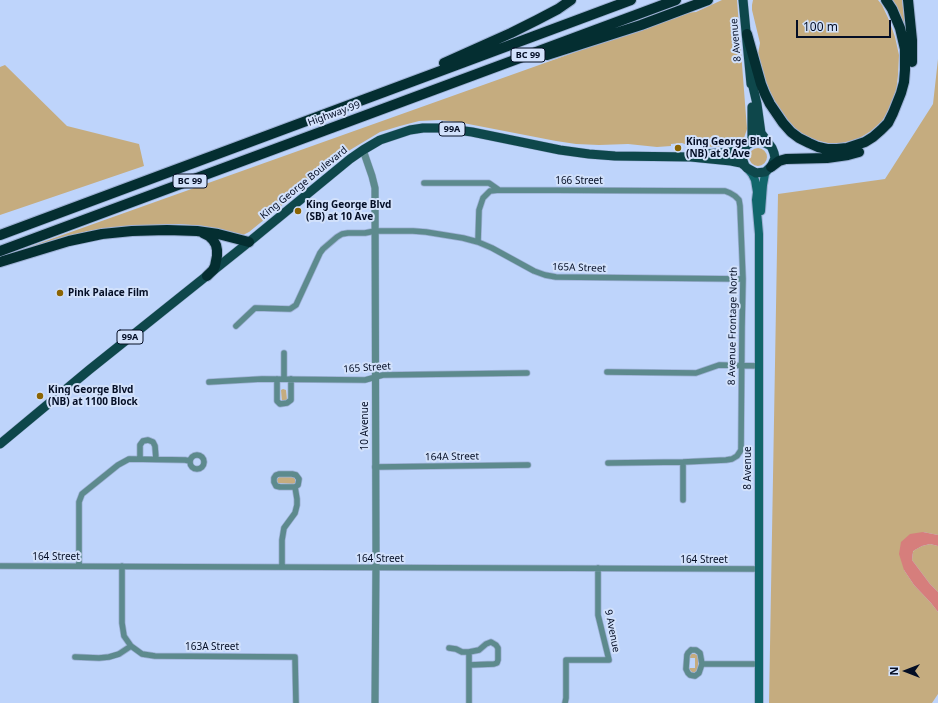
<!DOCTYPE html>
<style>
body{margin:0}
#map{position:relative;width:938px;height:703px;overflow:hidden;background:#bed4fb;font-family:"Noto Sans",sans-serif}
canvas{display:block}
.north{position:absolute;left:886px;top:651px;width:40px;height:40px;-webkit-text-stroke:3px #d2e1fb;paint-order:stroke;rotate:270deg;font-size:11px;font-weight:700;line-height:16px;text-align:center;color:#040e25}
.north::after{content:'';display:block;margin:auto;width:14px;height:18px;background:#040e25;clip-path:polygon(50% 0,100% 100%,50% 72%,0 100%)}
.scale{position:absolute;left:796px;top:20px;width:95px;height:18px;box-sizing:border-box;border:2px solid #040e25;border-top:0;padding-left:5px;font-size:12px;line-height:14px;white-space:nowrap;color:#040e25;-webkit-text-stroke:3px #d2e1fb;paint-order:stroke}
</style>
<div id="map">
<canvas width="938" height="703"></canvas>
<div class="north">N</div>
<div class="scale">100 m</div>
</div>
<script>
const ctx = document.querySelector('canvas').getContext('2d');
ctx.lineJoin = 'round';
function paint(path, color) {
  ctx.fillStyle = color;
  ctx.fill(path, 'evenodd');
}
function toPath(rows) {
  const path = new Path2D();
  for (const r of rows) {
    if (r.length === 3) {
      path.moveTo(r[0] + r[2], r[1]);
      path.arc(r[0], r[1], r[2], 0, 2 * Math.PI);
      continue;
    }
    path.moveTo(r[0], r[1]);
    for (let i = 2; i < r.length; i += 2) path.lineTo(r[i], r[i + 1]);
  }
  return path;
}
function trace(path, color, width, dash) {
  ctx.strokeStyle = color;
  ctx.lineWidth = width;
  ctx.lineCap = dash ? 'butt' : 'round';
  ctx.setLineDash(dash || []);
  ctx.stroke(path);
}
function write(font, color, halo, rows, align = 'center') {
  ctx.font = font + ' "Noto Sans",sans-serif';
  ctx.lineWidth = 4;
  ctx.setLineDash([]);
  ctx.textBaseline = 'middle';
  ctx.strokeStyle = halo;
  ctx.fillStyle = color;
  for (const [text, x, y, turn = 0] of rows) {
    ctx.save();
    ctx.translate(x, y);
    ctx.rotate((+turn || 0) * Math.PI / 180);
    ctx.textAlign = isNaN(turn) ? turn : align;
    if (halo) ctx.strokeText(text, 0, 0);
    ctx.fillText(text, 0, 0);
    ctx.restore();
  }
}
paint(toPath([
 [722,0,737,0,747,129,744,138,741,141,737,144,717,147,699,146,687,145,682,143,671,144,671,146,657,147,628,144,599,145,576,144,556,141,458,122,439,120,419,121,400,126,380,132,350,150,249,232,243,235,204,226,179,224,141,226,88,231,26,248,685,13,696,12],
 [753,0,878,0,882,5,889,20,895,37,899,55,898,75,896,93,890,108,882,121,871,131,858,139,842,143,828,143,811,139,797,131,784,117,773,100,766,84,761,69,758,54,760,43,752,10,752,5],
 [890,0,902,0,905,24,904,25],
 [938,59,938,535,923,532,904,570,914,585,931,603,938,612,938,694,932,703,769,703,778,194,885,179,933,104],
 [5,65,67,126,139,144,144,166,0,215,0,67],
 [758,157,9],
 [283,389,286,390,287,400,282,402,281,390],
 [279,477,293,477,295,479,295,483,293,484,278,483,277,481,277,479],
 [930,544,938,546,938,592,930,584,912,560,913,551,922,546],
 [691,654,695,654,698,656,698,669,696,672,693,673,690,670,689,668,695,668,695,658,689,658]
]), '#c5ac7f');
paint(toPath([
 [923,532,938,535,938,546,930,544,922,546,913,551,912,560,930,584,938,592,938,612,931,603,914,585,904,570,899,554,901,542,910,534]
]), '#d67e7c');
const minor = toPath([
 [424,183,489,183,499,190],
 [478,242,479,210,483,198,490,191,499,190,725,191,730,193,735,196,739,200,740,206,743,279,742,327,741,450,737,456,732,459,726,460,683,462,608,463],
 [236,326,255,308,290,309,296,305,320,253,323,249,337,237,342,234,348,233,365,233,375,231,413,231,426,232,463,238,478,242,492,248,534,271,545,275,556,277,743,279],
 [607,372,696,373,719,365,760,366],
 [277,379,277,401,280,404,287,403,291,400,291,379],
 [284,379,284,353],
 [209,382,262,379,365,380,383,375,527,373],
 [197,462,7],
 [140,459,140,445,143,441,148,440,153,442,155,446,156,459],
 [375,467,528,465],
 [279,474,292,474,296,475,299,479,298,485,295,487,280,487,276,486,274,482,274,478,276,475,279,474],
 [683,500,683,462],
 [0,566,759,569],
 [79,566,79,502,82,494,118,465,129,459,185,460,190,461],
 [122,566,122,623,124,636,131,646,142,654,155,656,295,657,296,703],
 [282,567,282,540,284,528,295,513,297,505,297,499,295,487],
 [449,648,456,649,462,652,469,652,479,650,486,644,491,642,496,645,498,648,498,660,497,663,494,664,469,665],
 [691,650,696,650,700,653,702,664,699,673,695,676,690,675,688,673,686,669,687,655,688,653,691,650],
 [469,652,469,703],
 [75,657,99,658,109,657,119,654,131,646],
 [702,664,759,664],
 [565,703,566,698,566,660,609,660,598,615,598,568]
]);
const tertiary = toPath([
 [363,150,372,176,375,188,376,560,375,703]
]);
const secondary = toPath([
 [747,168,752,174,755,180,757,192,756,200,759,234,759,703],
 [761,211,763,185,765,174,768,169]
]);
const primary = toPath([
 [743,0,751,84],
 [751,78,757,104,761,133,772,148,774,153,775,158,771,167,765,172,756,173,747,168,745,166,742,158,744,149,747,145,752,142,757,141,761,141,769,145],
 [752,107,752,142],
 [706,154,731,152,744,149],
 [0,444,89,370,249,242,350,159,363,150,380,140,410,130,423,128,443,128,472,132,560,150,589,154,615,156,691,157,731,161,741,163,745,166]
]);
const motorway = toPath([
 [908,0,912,40,912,62],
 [747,34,761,84,765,94,770,104,783,123,791,132,799,138,809,143,818,147,827,149,837,149,847,148,865,142,873,137,881,130,888,123,893,113,901,93,904,82,905,70,905,49,900,28,892,9,886,0],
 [547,55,641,25,708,0],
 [444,63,511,33,537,20,558,9,571,0],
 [771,167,779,161,786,159,827,158,848,155,859,152],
 [203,233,209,236,213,240,216,245,217,250,217,256,215,266,213,270,207,276],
 [0,235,631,0],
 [0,251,676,0],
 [0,262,69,241,102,234,132,231,167,230,197,231,218,234,249,242]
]);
trace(minor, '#9db0d4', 7);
trace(tertiary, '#9db0d4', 8);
trace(secondary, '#9db0d4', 10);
trace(primary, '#9db0d4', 10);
trace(motorway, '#9db0d4', 12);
trace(minor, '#5d8a8d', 5.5);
trace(tertiary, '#5d8a8d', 7);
trace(secondary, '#11666b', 8);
trace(primary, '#0e474b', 9);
trace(motorway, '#042e31', 10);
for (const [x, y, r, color] of [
 [678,148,4,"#8b6403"],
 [298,211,4,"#8b6403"],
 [60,293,4,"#8b6403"],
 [40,396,4,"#8b6403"]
]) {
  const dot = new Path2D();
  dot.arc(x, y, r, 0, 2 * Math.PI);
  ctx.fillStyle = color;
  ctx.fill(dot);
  trace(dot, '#d2e1fb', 1.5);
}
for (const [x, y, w] of [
 [528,55,34],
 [452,129,26],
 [190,181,34],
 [130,337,26]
]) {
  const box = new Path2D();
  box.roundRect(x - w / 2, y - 7, w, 14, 3);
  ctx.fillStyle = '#d2e1fb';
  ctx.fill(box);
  trace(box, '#040e25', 1);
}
write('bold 9px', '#040e25', null, [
 ["BC 99",528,55],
 ["99A",452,129],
 ["BC 99",190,181],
 ["99A",130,337]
]);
write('10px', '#040e25', '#d2e1fb', [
 ["8 Avenue",736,40,-95],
 ["Highway 99",334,114,-20],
 ["166 Street",579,181],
 ["King George Boulevard",304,183,-39],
 ["165A Street",579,268,2],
 ["8 Avenue Frontage North",733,326,-89],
 ["165 Street",367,368,-4],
 ["10 Avenue",365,426,-90],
 ["164A Street",452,457,-1],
 ["8 Avenue",748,468,-90],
 ["164 Street",56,557],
 ["164 Street",380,559],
 ["164 Street",704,560],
 ["9 Avenue",612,631,79],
 ["163A Street",212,647]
]);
write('bold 10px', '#040e25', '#d2e1fb', [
 ["King George Blvd",686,142],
 ["(NB) at 8 Ave",686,154],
 ["King George Blvd",306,205],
 ["(SB) at 10 Ave",306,217],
 ["Pink Palace Film",68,293],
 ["King George Blvd",48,390],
 ["(NB) at 1100 Block",48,402]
], 'left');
</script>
